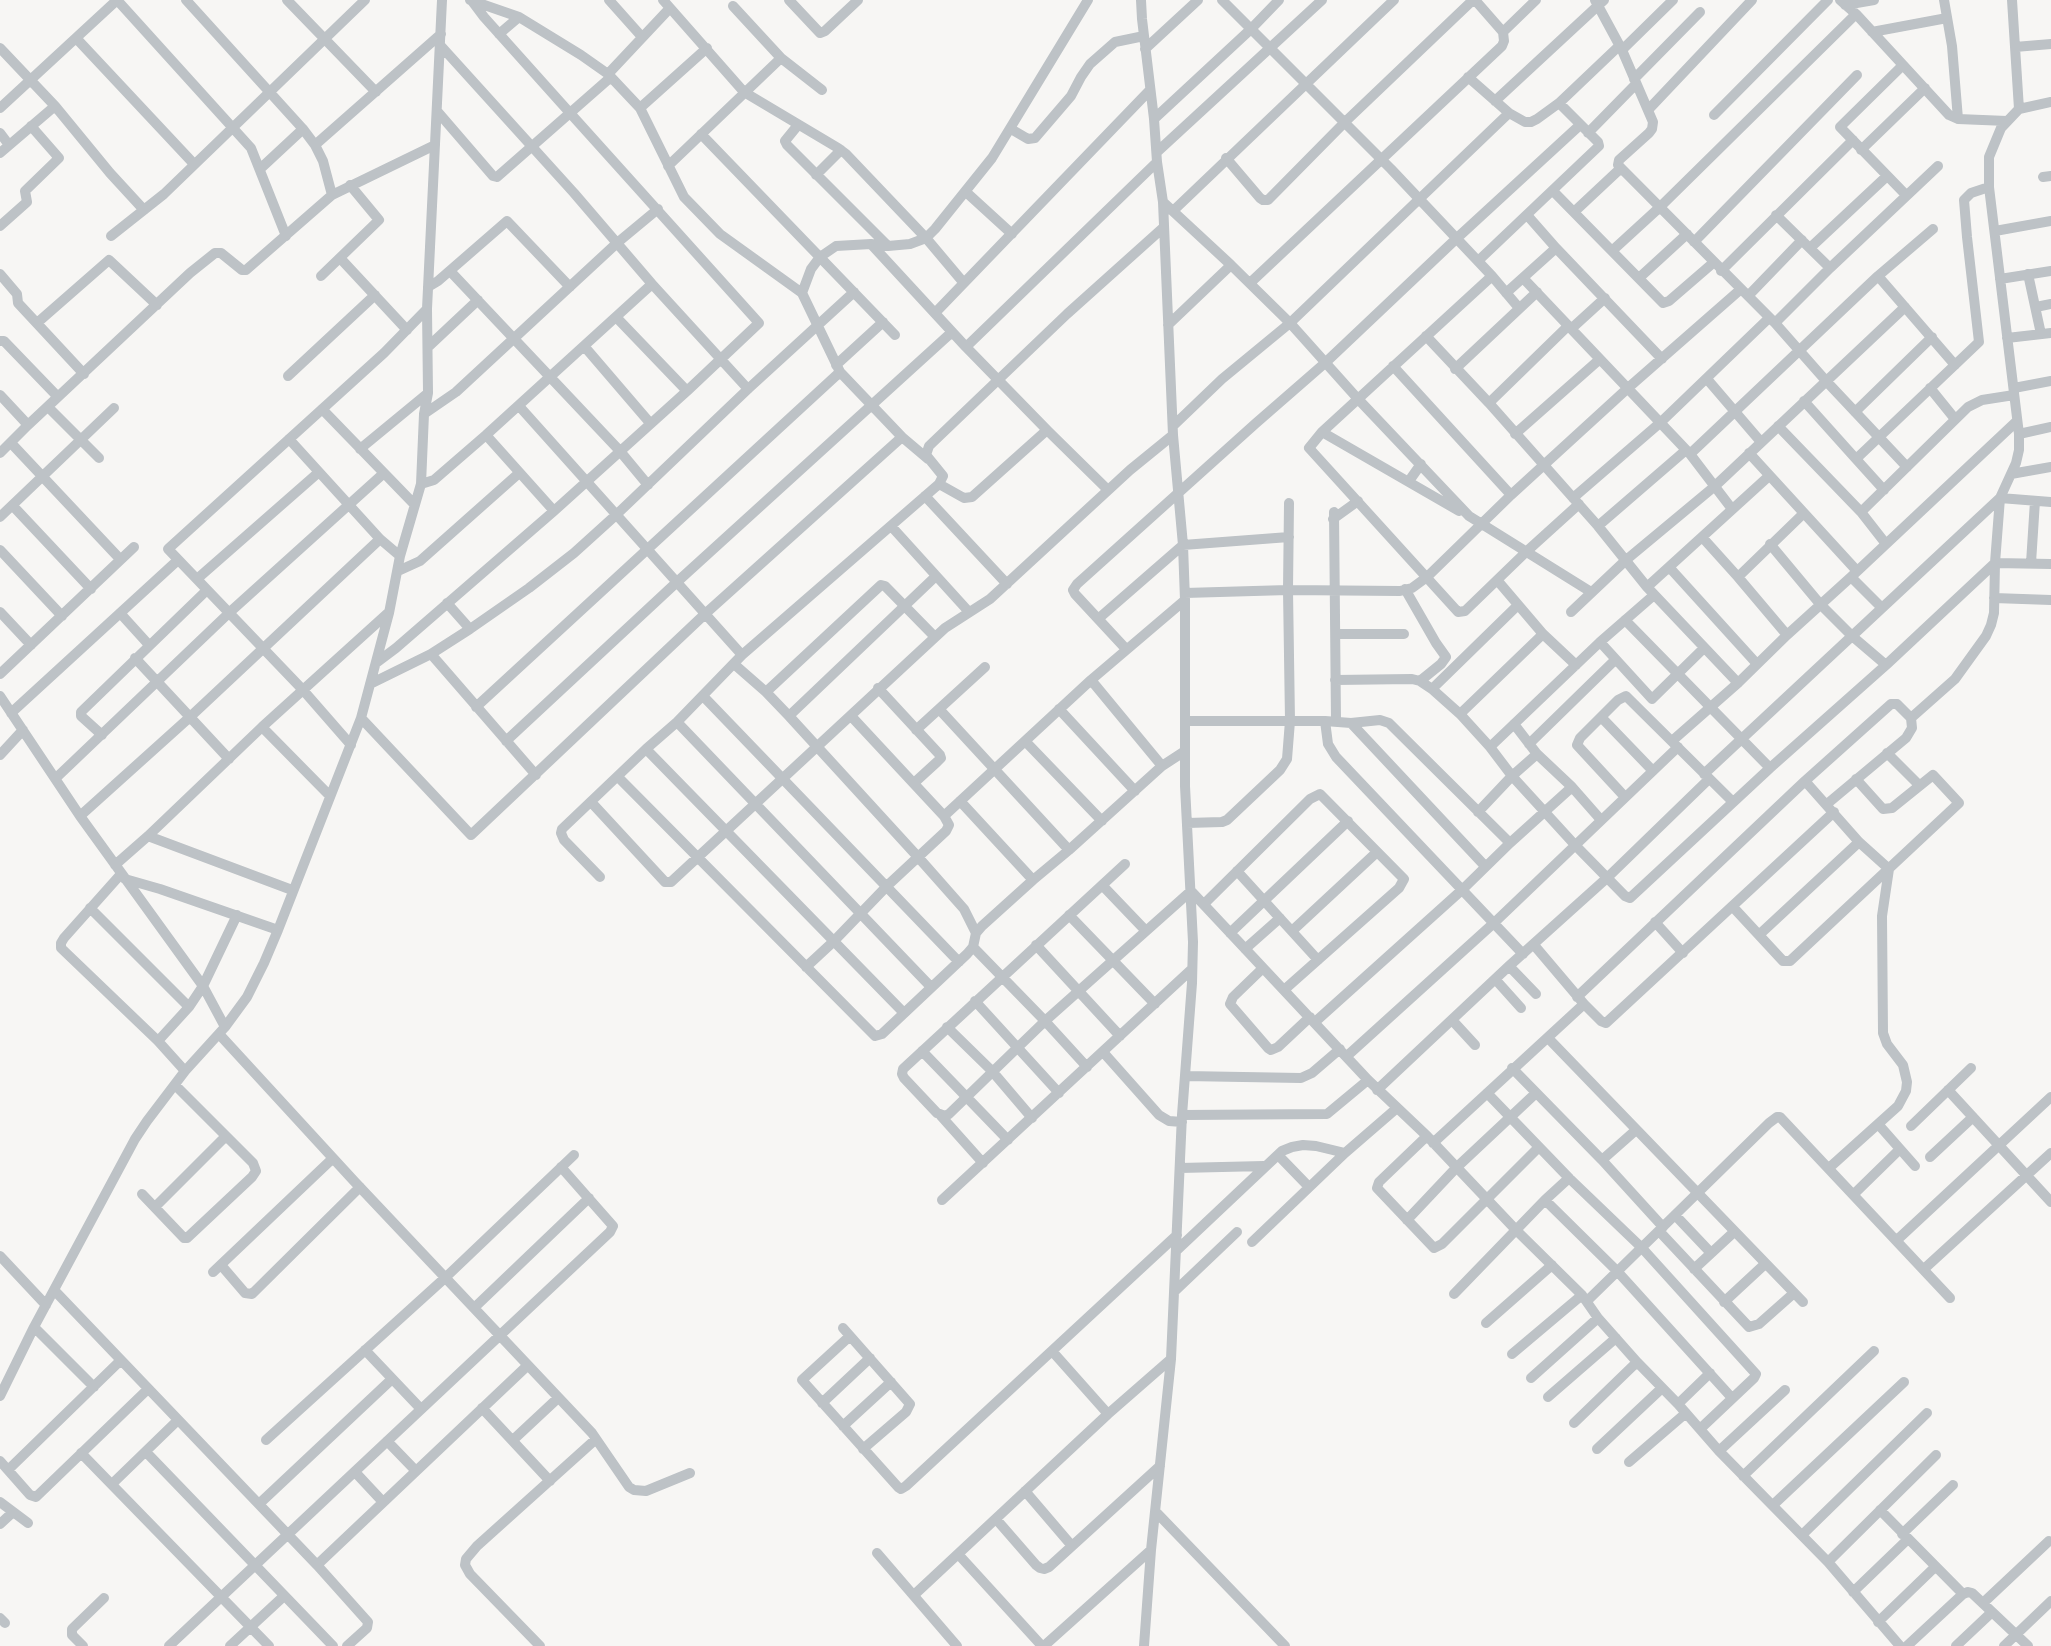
<!DOCTYPE html>
<style>
body{margin:0}
canvas{display:block;background:#f7f6f4}
</style>
<canvas width="2051" height="1646"></canvas>
<script>
const ctx = document.querySelector('canvas').getContext('2d');
ctx.lineJoin = 'round';
function toPath(rows) {
  const path = new Path2D();
  for (const r of rows) {
    path.moveTo(r[0], r[1]);
    for (let i = 2; i < r.length; i += 2) path.lineTo(r[i], r[i + 1]);
  }
  return path;
}
function trace(path, color, width, dash) {
  ctx.strokeStyle = color;
  ctx.lineWidth = width;
  ctx.lineCap = dash ? 'butt' : 'round';
  ctx.setLineDash(dash || []);
  ctx.stroke(path);
}
trace(toPath([
 [117,0,251,148,286,236],
 [186,0,303,129,315,145,323,161,332,195],
 [287,0,376,92],
 [609,0,642,37],
 [663,0,744,92,838,148,846,154,926,238,963,282],
 [789,0,820,33,825,31,858,0],
 [1141,0,1142,19,1154,119,1157,162,1163,202,1173,435,1183,545,1185,600,1185,786,1193,942,1192,983,1182,1115,1171,1359,1151,1550,1144,1646],
 [1222,0,1391,169,1492,276,1519,308],
 [1475,0,1503,32,1536,0],
 [1595,0,1622,50,1653,122,1652,129,1649,133,1619,160,1618,165,1775,323,1827,382,1907,467],
 [1840,0,1856,14,1949,115,1958,119,2007,121],
 [1944,0,1952,46,1958,119],
 [2012,0,2019,109],
 [1845,5,1874,0],
 [733,6,781,58,822,90],
 [1872,32,1947,18],
 [499,34,519,17],
 [76,38,194,164],
 [440,45,574,193,652,284,748,389],
 [2015,47,2051,44],
 [0,48,55,106,110,173,144,210],
 [1145,49,1198,0],
 [1622,50,1673,0],
 [1903,65,1840,127,1906,195],
 [608,74,670,8],
 [1468,77,1509,113,1525,122,1531,122,1537,119,1559,103,1619,46],
 [1634,79,1700,12],
 [1495,101,1604,0],
 [0,108,117,0],
 [640,108,707,48],
 [1648,110,1752,0],
 [437,111,493,176,497,177,611,77],
 [1714,115,1828,0],
 [1154,119,1251,29,1279,0],
 [798,125,785,141,787,145,888,246],
 [1011,129,1028,139,1035,138,1071,96,1081,77,1090,64,1115,42,1144,36],
 [0,133,9,145],
 [1588,133,1636,84],
 [701,134,895,335],
 [315,145,441,34],
 [1861,150,1925,88],
 [1157,152,1322,0],
 [0,153,55,106],
 [1226,158,1260,198,1263,200,1268,200,1345,122,1473,0],
 [668,166,781,58],
 [260,169,303,129],
 [816,175,841,150],
 [2043,177,2051,176],
 [1553,191,1663,303,1669,301,1713,263],
 [966,192,1012,234],
 [1163,202,1231,265,1290,323,1358,399,1469,516,1591,592],
 [1173,211,1394,0],
 [1574,212,1621,168],
 [1527,215,1556,248],
 [1776,215,1830,268],
 [0,226,27,202,25,191,59,158,31,126],
 [1995,231,2051,221],
 [111,236,164,194,365,0],
 [1694,242,1857,75],
 [871,244,966,347,1047,430,972,497,964,498,939,484],
 [1810,248,1887,176],
 [1613,250,1660,207,1856,14],
 [340,258,407,330],
 [1478,261,1599,146,1598,142,1559,103],
 [450,271,619,450,648,485],
 [1721,271,1853,140],
 [0,274,17,294,18,303,84,374],
 [2028,274,2041,334],
 [321,276,379,220,350,185],
 [1492,276,1322,432,1309,448,1458,612,1465,611,1526,552,1579,504],
 [1878,276,1955,365],
 [1523,278,1690,454,1732,509],
 [1639,278,1687,234],
 [2000,279,2051,271],
 [1250,283,1502,46,1504,41,1503,32],
 [428,287,438,281,507,221,570,287],
 [802,293,811,269,820,257,836,246,871,244,888,246,910,244,926,238,935,229,992,158,1088,0],
 [1506,293,1556,248,1662,359],
 [1748,296,1802,240],
 [2036,307,2051,304],
 [935,313,1150,90],
 [616,317,687,391],
 [37,323,109,260,157,305],
 [1775,323,1830,268,1938,166],
 [1168,325,1231,265],
 [1571,329,1605,298],
 [1426,336,1489,403,1598,526,1647,587,1738,683],
 [2007,338,2051,333],
 [0,341,4,341,58,397],
 [584,346,650,423],
 [428,347,478,300],
 [966,347,1157,162],
 [836,365,883,322],
 [1393,366,1511,495],
 [1455,369,1537,292],
 [288,376,375,295],
 [1707,379,1761,442],
 [1930,388,1955,419],
 [2014,388,2051,381],
 [0,395,28,425],
 [1804,401,1856,459,1979,342,1967,237,1964,200,1971,193,1989,187],
 [1489,403,1568,326],
 [519,406,742,655],
 [48,407,99,458],
 [322,409,415,505],
 [1855,412,1932,337],
 [424,414,456,392,617,243,658,209],
 [1173,426,1222,379,1290,323,1509,113],
 [1778,426,1861,512,1886,544],
 [1047,430,1108,490],
 [1322,432,1459,511],
 [1515,434,1600,359],
 [2019,434,2051,427],
 [486,435,554,511],
 [902,437,928,459],
 [289,439,380,539,400,556],
 [11,443,120,559],
 [360,449,428,393],
 [0,453,28,425,190,273,215,253,221,253,242,270,246,270,332,195,435,145],
 [1749,453,1857,571],
 [1690,454,1878,276,1933,229],
 [1856,459,1884,490],
 [2011,474,2051,467],
 [1409,481,1421,464],
 [421,484,434,480,486,435,652,284],
 [925,496,1007,584],
 [1573,498,1661,422,1769,318],
 [13,506,91,589],
 [1334,512,1336,721],
 [1861,512,1968,407,1982,400,2014,395],
 [0,517,114,408],
 [1333,519,1358,501],
 [891,526,969,612],
 [1598,526,1686,450],
 [1702,537,1738,577,1787,635],
 [1770,544,1820,604,1852,636,1886,665],
 [0,550,62,616],
 [2031,563,2035,501],
 [1669,567,1757,664],
 [398,571,420,561,518,474],
 [1738,577,1804,513],
 [1851,577,1882,608],
 [197,579,319,472],
 [1497,580,1543,634,1576,665],
 [1647,587,1769,476],
 [1405,589,1436,643,1446,657,1441,664,1420,681],
 [1185,593,1288,590,1400,591,1412,588,1427,577,1511,495,1628,388,1741,289],
 [1994,598,2051,600],
 [447,603,470,629],
 [0,612,31,645],
 [1571,612,1626,560,1715,486,1905,307],
 [120,613,149,645],
 [1098,619,1183,545,1289,537],
 [1625,620,1770,768],
 [1336,634,1404,634],
 [1600,642,1652,699,1704,648],
 [1126,649,1075,594,1073,590,1077,584,1255,424,1325,363,1456,239,1580,125],
 [431,654,536,775],
 [135,658,229,759],
 [376,663,396,648,554,511,687,391,759,323,570,113,484,17,472,1],
 [734,664,766,692,789,716,918,857,964,909,976,933],
 [0,674,134,547],
 [1091,680,1162,766],
 [1335,680,1412,679,1420,681,1432,689,1460,714,1490,747,1512,776,1575,845,1625,896,1630,898,1770,768,1886,665,1995,563,2051,564],
 [370,684,431,654,470,629,529,588,574,553,616,515,748,389,854,292],
 [878,688,940,755,941,758,937,762,914,783],
 [1432,689,1518,605],
 [766,692,881,585,885,586,935,637],
 [0,696,80,816,203,986,225,1027],
 [703,696,959,962],
 [476,707,840,372],
 [939,709,1069,850],
 [1059,709,1135,791],
 [11,713,178,560],
 [1460,714,1543,634],
 [789,716,936,576],
 [1601,717,1653,771],
 [361,718,471,835,705,614,902,437,840,372,802,293,720,234,684,197,640,108,608,74,581,55,519,17,470,0],
 [1185,721,1325,721,1351,723,1485,866],
 [1325,721,1328,744,1336,757,1523,954],
 [677,722,931,987],
 [1351,723,1380,720,1389,723,1510,843],
 [1514,724,1537,754,1572,787,1601,820],
 [262,727,330,796],
 [916,730,985,667],
 [102,735,81,716,81,712,207,590],
 [506,741,677,582,952,332],
 [1025,741,1102,821],
 [1672,741,1738,683,1787,635,1851,577,2017,421],
 [1529,744,1615,660],
 [351,745,303,690,168,549,384,353,427,309],
 [1490,747,1600,642,1654,595],
 [646,749,904,1013],
 [1887,753,1919,785],
 [0,755,23,730],
 [1704,774,2000,498,2051,502],
 [618,777,875,1036,882,1034,967,954,973,947,976,933,982,926,1033,880,1069,850,1162,766,1185,751],
 [56,778,230,612,384,473],
 [1805,781,1859,842,1889,869,1882,916,1883,1033,1887,1044,1903,1065,1907,1082,1906,1091,1898,1106,1829,1168],
 [1625,797,1577,745,1580,738,1618,700,1626,696,1733,802],
 [960,801,1033,880],
 [591,802,665,882,671,882,945,628,990,599,1130,470,1173,435],
 [1827,804,1906,738,1912,728,1911,718,1955,679,1986,636,1991,625,1994,613,1995,563,2000,498,2016,463,2019,450,2019,434,1989,187,1989,157,2001,128,2019,109,2051,102],
 [1478,812,1512,776,1537,754],
 [80,816,190,717,380,539],
 [944,816,1091,680,1185,600],
 [1187,823,1222,822,1227,820,1280,770,1287,759,1290,721,1288,590,1289,503],
 [148,836,292,890],
 [1125,864,903,1069,902,1074,904,1078,937,1113,945,1116,949,1114,1045,1021,1191,891,1368,1080,1427,1136,1517,1231,1582,1295,1598,1318,1637,1362,1678,1404,1719,1451,1828,1562,1900,1646],
 [115,865,148,836,262,727,388,613],
 [1237,871,1318,960],
 [121,874,64,938,61,943,61,948,158,1041,185,1071],
 [600,877,564,840,561,833,562,829,646,749,677,722,742,655,939,484,943,476,926,455,929,446,1067,314,1164,227],
 [125,879,160,889,278,930],
 [1102,885,1146,931],
 [1204,904,1310,799,1320,794,1404,879,1399,888,1284,990],
 [1733,907,1783,961,1790,961,1959,803,1933,775,1892,808,1883,809,1856,779],
 [90,908,189,1007],
 [1069,915,1155,1004],
 [1655,922,1683,953],
 [1292,931,1377,852],
 [1230,933,1348,821],
 [1760,934,1859,842],
 [1036,945,1120,1036],
 [1534,945,1584,1004,1601,1021,1606,1023,1834,812],
 [973,947,1045,1021,1087,1067],
 [1245,949,1280,918],
 [1509,966,1536,994],
 [806,967,833,942,888,885,946,831,949,825,944,816,851,716],
 [1263,968,1233,997,1230,1004,1268,1048,1271,1050,1278,1047,1310,1017],
 [1495,979,1521,1008],
 [1577,997,1805,781,1891,704,1897,704,1911,718],
 [975,1001,1059,1093],
 [1452,1020,1475,1045],
 [1315,1022,1463,889,1510,843,1572,787],
 [947,1027,992,1071,1032,1118],
 [219,1034,354,1181,592,1433,629,1487,634,1490,646,1491,690,1473],
 [1548,1038,1803,1302],
 [158,1041,189,1007,203,986,237,915],
 [922,1051,1008,1140],
 [1103,1052,1159,1115,1169,1121,1182,1122],
 [1347,1056,1495,922,1678,747],
 [1512,1068,1602,1160,1663,1227],
 [1185,1076,1301,1078,1312,1073,1340,1049],
 [1377,1090,1509,966,1608,877,1709,779],
 [1948,1090,2051,1202],
 [1487,1093,1569,1178,1642,1248,1756,1374,1754,1378,1700,1429],
 [1182,1115,1327,1114,1368,1080],
 [941,1116,983,1163],
 [1878,1124,1915,1166],
 [1911,1126,1971,1068],
 [1427,1136,1379,1182,1377,1188,1434,1248,1442,1244,1539,1147],
 [1433,1143,1584,1004],
 [1278,1155,1309,1187],
 [1930,1157,1973,1117],
 [1602,1160,1636,1130],
 [1180,1168,1264,1166],
 [142,1194,184,1238,187,1238,252,1177,256,1171,253,1163,175,1085],
 [1854,1194,1900,1149],
 [942,1200,1192,969],
 [1545,1200,1617,1271,1732,1398],
 [155,1207,226,1136],
 [1675,1215,1711,1253],
 [1407,1220,1456,1168,1536,1093],
 [1659,1231,1749,1327,1759,1324,1794,1293],
 [1897,1240,2051,1097],
 [1252,1242,1345,1153,1397,1108],
 [1177,1250,1282,1151,1292,1147,1303,1145,1316,1146,1345,1153],
 [0,1256,46,1305],
 [221,1265,245,1293,252,1294,360,1187],
 [1694,1269,1734,1232],
 [1924,1269,2051,1153],
 [213,1272,333,1158],
 [54,1290,317,1565,368,1622,367,1628,347,1646],
 [1175,1291,1237,1232],
 [1454,1294,1545,1200,1569,1178],
 [1587,1301,1769,1123,1777,1117,1780,1117,1950,1298],
 [1724,1302,1765,1264],
 [474,1308,589,1198],
 [1486,1323,1552,1265],
 [34,1327,94,1387],
 [843,1328,910,1404,906,1412,863,1449],
 [850,1336,802,1380,898,1487,901,1489,906,1486,1177,1235],
 [365,1350,421,1409],
 [1052,1351,1108,1414],
 [1512,1354,1582,1295],
 [1531,1378,1598,1318],
 [0,1396,34,1327,135,1139,147,1121,185,1071,225,1027,247,997,264,963,278,930,361,718,389,613,400,556,421,484,424,414,428,393,427,309,442,0],
 [1548,1397,1616,1338],
 [822,1403,870,1358],
 [1678,1404,1710,1373],
 [482,1408,550,1481],
 [1574,1423,1637,1362],
 [843,1426,891,1382],
 [266,1440,446,1277,574,1155],
 [513,1440,558,1398],
 [387,1441,416,1471],
 [1597,1449,1662,1388],
 [1719,1451,1785,1390],
 [146,1452,333,1646],
 [81,1453,269,1646],
 [0,1461,30,1495,36,1497,148,1389],
 [1629,1462,1686,1413],
 [8,1470,121,1360],
 [355,1472,383,1502],
 [1743,1476,1874,1351],
 [112,1484,178,1420],
 [1025,1491,1072,1546],
 [0,1502,28,1523],
 [259,1504,392,1379],
 [1773,1505,1904,1382],
 [1880,1510,1963,1594],
 [1155,1511,1285,1646],
 [996,1519,1036,1565,1040,1568,1044,1569,1049,1567,1160,1466],
 [0,1524,13,1512],
 [1902,1534,1953,1485],
 [1802,1535,1927,1413],
 [877,1553,957,1646],
 [958,1554,1042,1646],
 [1828,1562,1936,1455],
 [317,1565,527,1366],
 [1853,1592,1907,1540],
 [914,1595,1108,1414,1171,1359],
 [1983,1603,2049,1541],
 [0,1618,5,1623],
 [1878,1622,1935,1567],
 [83,1646,72,1635,72,1629,104,1598],
 [169,1646,610,1232,613,1226,561,1167],
 [230,1646,284,1596],
 [540,1646,470,1574,465,1565,466,1559,477,1546,596,1439],
 [1044,1646,1151,1550],
 [1907,1646,1963,1594,1968,1592,1972,1593,2028,1646],
 [1956,1646,1992,1612],
 [2004,1646,2051,1601]
]), '#bdc2c6', 10);
</script>
